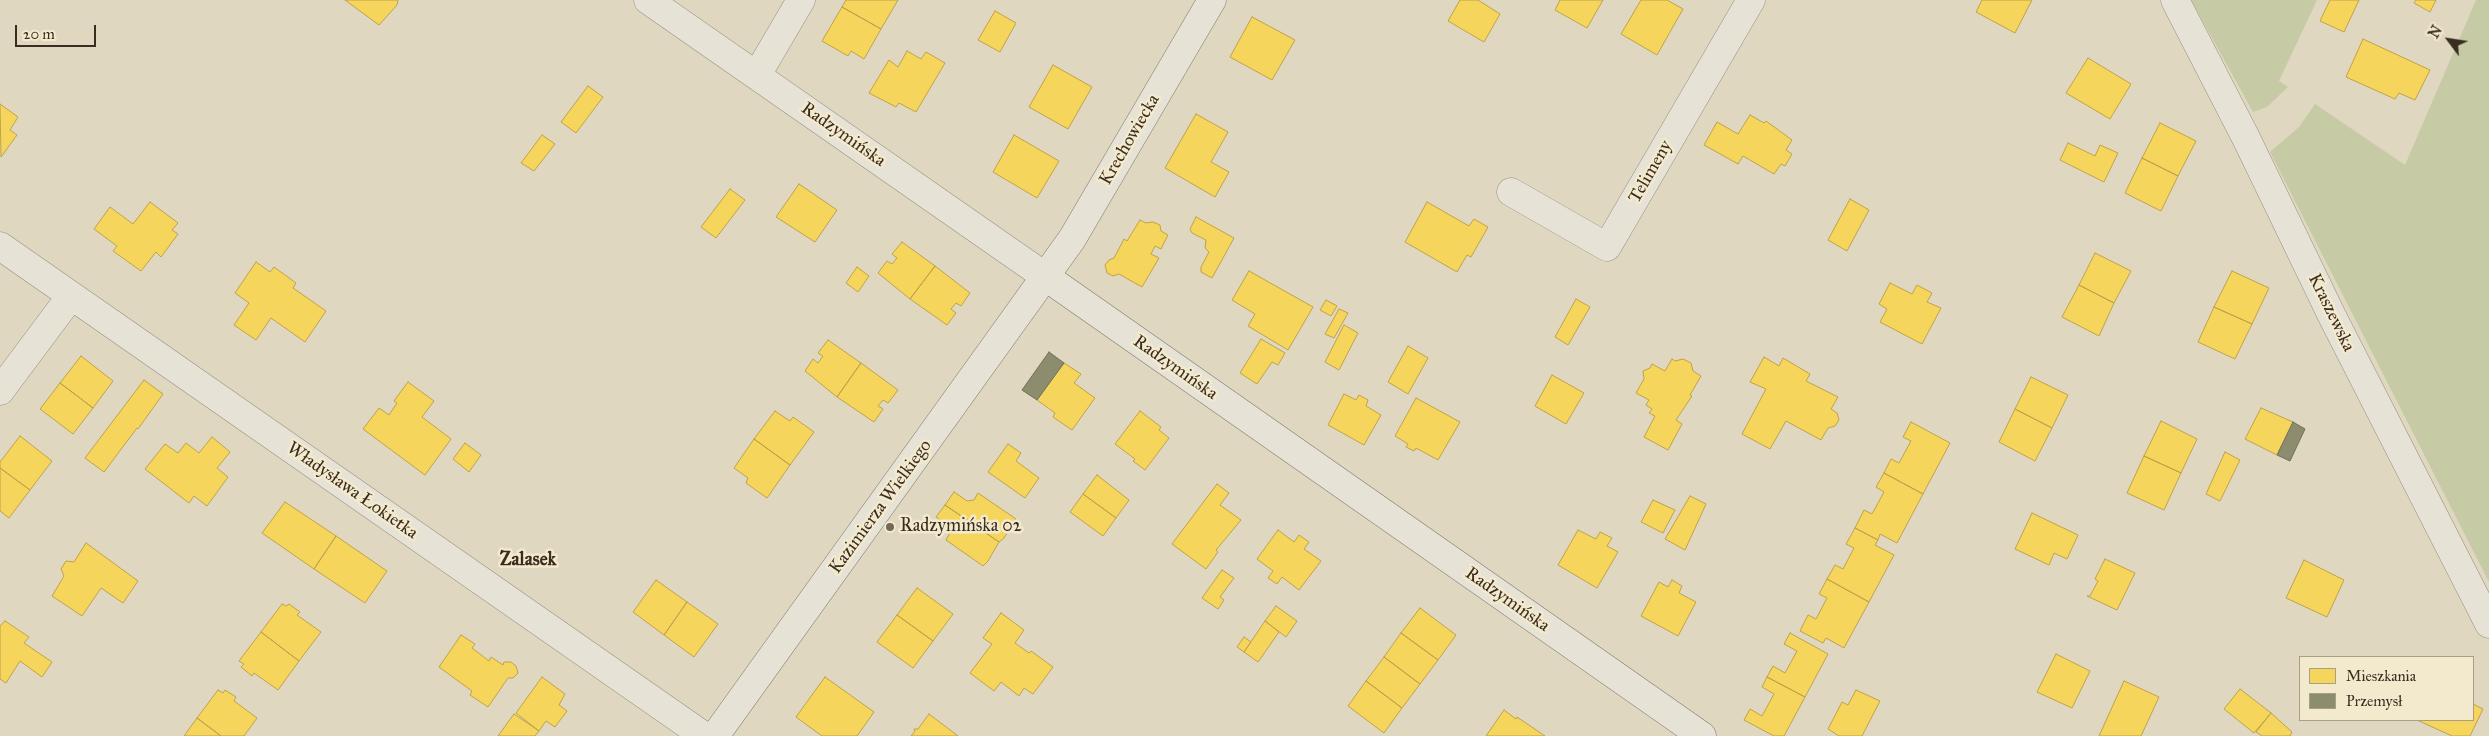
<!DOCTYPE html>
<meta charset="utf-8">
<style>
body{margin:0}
#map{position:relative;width:2489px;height:736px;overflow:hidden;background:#dfd7bf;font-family:"IM FELL Great Primer",serif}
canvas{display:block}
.legend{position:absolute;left:2299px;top:656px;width:175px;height:65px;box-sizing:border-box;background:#f3eacd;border:1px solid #a99e88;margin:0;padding:6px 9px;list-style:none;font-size:15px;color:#3b2c21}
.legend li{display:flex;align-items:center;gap:10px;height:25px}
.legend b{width:25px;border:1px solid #a99e88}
.north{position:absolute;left:2424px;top:15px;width:50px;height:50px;-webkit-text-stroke:4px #f3eacd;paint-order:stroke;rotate:301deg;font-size:14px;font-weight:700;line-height:20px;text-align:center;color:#3b2c21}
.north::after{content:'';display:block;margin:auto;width:18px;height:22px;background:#3b2c21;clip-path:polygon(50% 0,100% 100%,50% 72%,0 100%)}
.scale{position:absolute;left:15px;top:25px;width:81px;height:22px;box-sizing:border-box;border:2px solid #3b2c21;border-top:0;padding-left:6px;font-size:15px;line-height:18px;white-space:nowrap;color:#3b2c21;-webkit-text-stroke:4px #f3eacd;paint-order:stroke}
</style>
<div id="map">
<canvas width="2489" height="736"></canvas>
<ul class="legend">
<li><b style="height:14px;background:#f6d55c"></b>Mieszkania</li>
<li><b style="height:14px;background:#8c8c6e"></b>Przemysł</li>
</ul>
<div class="north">N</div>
<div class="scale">20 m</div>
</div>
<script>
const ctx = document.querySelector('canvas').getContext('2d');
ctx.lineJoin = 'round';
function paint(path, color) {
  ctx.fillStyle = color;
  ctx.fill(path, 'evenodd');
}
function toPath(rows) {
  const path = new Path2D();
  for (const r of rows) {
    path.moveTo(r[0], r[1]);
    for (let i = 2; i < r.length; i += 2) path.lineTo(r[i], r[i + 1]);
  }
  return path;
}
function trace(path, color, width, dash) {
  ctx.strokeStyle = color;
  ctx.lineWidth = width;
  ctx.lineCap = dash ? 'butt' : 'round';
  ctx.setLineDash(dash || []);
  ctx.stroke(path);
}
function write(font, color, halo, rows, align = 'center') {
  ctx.font = font + ' "IM FELL Great Primer",serif';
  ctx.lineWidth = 5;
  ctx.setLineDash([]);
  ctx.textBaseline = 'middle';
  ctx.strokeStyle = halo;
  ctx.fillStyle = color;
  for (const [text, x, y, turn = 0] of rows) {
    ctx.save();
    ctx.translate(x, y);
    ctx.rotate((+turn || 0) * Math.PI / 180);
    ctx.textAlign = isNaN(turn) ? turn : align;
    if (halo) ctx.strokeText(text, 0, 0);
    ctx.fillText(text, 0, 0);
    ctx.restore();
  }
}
paint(toPath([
 [2191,0,2317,0,2279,81,2288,87,2267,107,2253,112],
 [2476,0,2489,0,2489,582,2270,152,2299,127,2315,104,2405,165]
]), '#c6cba6');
const homes = toPath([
 [345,0,398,0,397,5,379,25,345,0],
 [846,0,898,0,881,29,842,7,846,0],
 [1460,0,1478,0,1500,14,1484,42,1448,21,1460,0],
 [1560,0,1603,0,1587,28,1555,10,1560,0],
 [1641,0,1667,0,1683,9,1657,55,1621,34,1641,0],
 [1982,0,2032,0,2015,33,1976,12,1982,0],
 [2330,0,2359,0,2344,32,2320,21,2330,0],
 [2416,0,2436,0,2430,12,2414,3,2416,0],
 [842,7,881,29,864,59,851,51,848,56,822,41,842,7],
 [995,11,1016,23,1000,52,978,40,995,11],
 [1252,17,1295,40,1272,80,1230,57,1252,17],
 [2363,39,2430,70,2415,100,2399,93,2395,99,2346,77,2363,39],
 [907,51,921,59,926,52,945,63,916,112,899,103,896,107,869,93,889,60,898,67,907,51],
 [2088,58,2131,84,2110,119,2066,93,2088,58],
 [1053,65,1092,87,1068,129,1029,107,1053,65],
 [588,86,603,97,576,133,561,122,588,86],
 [0,104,18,117,10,130,17,135,1,157,0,104],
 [1196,114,1228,132,1211,162,1229,172,1215,197,1165,168,1196,114],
 [1750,115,1764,123,1766,121,1792,140,1786,150,1792,154,1785,166,1781,164,1774,174,1743,156,1738,164,1704,145,1717,122,1738,134,1750,115],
 [2160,123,2196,141,2178,176,2142,158,2160,123],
 [542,135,555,144,534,171,521,163,542,135],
 [1014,135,1059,161,1037,198,993,172,1014,135],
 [2068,143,2095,156,2100,145,2118,153,2104,182,2060,160,2068,143],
 [2142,158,2178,176,2161,211,2125,193,2142,158],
 [799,184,837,210,815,242,776,217,799,184],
 [730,189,745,200,716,238,701,227,730,189],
 [1850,199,1869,210,1847,251,1828,240,1850,199],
 [150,202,178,223,172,230,178,234,161,257,156,252,141,271,113,251,117,246,94,229,110,207,133,224,150,202],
 [1427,202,1469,226,1474,219,1488,227,1471,257,1467,255,1457,272,1405,242,1427,202],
 [1196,217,1234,238,1212,278,1201,272,1201,267,1209,252,1205,248,1206,240,1192,233,1190,229,1196,217],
 [1140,220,1146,223,1153,222,1160,225,1161,231,1168,235,1161,249,1155,246,1151,254,1159,258,1142,287,1119,274,1113,276,1107,273,1105,265,1109,260,1114,258,1124,239,1127,241,1140,220],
 [902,242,935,266,910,299,878,273,887,261,892,264,897,258,892,254,902,242],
 [2095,253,2131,271,2114,303,2079,285,2095,253],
 [256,262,270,272,274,267,296,283,293,288,326,311,305,342,271,318,256,340,234,325,249,303,235,293,256,262],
 [935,266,970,293,961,306,956,303,951,309,956,313,947,325,910,299,935,266],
 [857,267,869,276,858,292,846,283,857,267],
 [1249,271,1313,307,1288,350,1248,326,1255,314,1232,300,1249,271],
 [2232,271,2269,288,2252,324,2214,307,2232,271],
 [1890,283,1912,294,1917,285,1932,293,1927,302,1941,308,1922,344,1880,322,1887,309,1879,304,1890,283],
 [2079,285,2114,303,2099,336,2062,317,2079,285],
 [1576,299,1590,307,1568,345,1555,337,1576,299],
 [1326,300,1337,306,1331,316,1320,310,1326,300],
 [2214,307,2252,324,2235,359,2198,342,2214,307],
 [1339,309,1348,313,1334,338,1325,334,1339,309],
 [1344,325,1358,333,1339,370,1325,362,1344,325],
 [1261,339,1285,353,1278,365,1272,362,1257,384,1240,373,1261,339],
 [828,340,861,363,837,397,805,371,813,359,818,363,823,356,818,353,828,340],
 [1408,346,1428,358,1408,394,1388,382,1408,346],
 [81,356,113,381,93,408,60,383,81,356],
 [1764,357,1779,366,1783,358,1810,374,1806,381,1838,397,1831,409,1837,413,1839,420,1835,426,1828,428,1821,440,1786,421,1770,449,1742,434,1766,389,1750,382,1764,357],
 [1672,359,1675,361,1683,359,1691,363,1693,371,1701,376,1690,395,1692,396,1676,420,1682,424,1668,450,1644,437,1655,416,1649,413,1652,409,1646,405,1649,400,1636,393,1644,379,1643,371,1650,368,1652,364,1665,371,1672,359],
 [861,363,898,390,888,403,883,400,878,406,883,409,874,422,837,397,861,363],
 [1064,363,1081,374,1074,383,1095,398,1072,430,1053,417,1055,413,1037,400,1064,363],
 [1552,375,1584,393,1566,424,1535,406,1552,375],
 [2031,377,2068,395,2052,428,2015,409,2031,377],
 [144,380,163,394,138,429,137,428,104,472,85,458,144,380],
 [408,382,434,401,422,417,451,439,425,475,363,429,379,408,389,415,397,403,394,401,408,382],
 [60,383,93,408,73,434,40,409,60,383],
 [1344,394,1356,400,1359,395,1368,400,1366,406,1381,415,1364,445,1328,425,1344,394],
 [1416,398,1460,422,1438,460,1416,448,1414,451,1406,447,1408,444,1395,436,1416,398],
 [2261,408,2293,422,2277,455,2245,439,2261,408],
 [2015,409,2052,428,2035,461,1999,442,2015,409],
 [775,411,790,421,793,417,814,432,790,465,754,439,775,411],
 [1140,411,1161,427,1159,430,1169,438,1145,470,1133,461,1135,459,1115,444,1140,411],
 [2161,421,2197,439,2181,473,2144,456,2161,421],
 [1911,422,1950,443,1923,494,1884,473,1891,459,1899,463,1911,441,1903,437,1911,422],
 [20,436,52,461,30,490,0,468,0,462,20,436],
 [212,437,230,452,217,468,228,477,207,506,194,496,189,503,145,469,165,444,178,453,186,443,199,453,212,437],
 [754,439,790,465,767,498,746,483,748,478,734,468,754,439],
 [465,443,481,455,469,472,453,459,465,443],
 [1008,444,1021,453,1016,461,1039,478,1025,498,988,472,1008,444],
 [2225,452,2240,460,2220,501,2206,494,2225,452],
 [2144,456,2181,473,2164,510,2127,493,2144,456],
 [0,468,30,490,9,518,0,511,0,468],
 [1884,473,1923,494,1897,543,1880,534,1878,540,1855,528,1864,510,1872,514,1884,492,1876,487,1884,473],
 [1097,475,1129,500,1116,518,1083,494,1097,475],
 [1217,484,1229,493,1220,505,1241,520,1216,550,1218,552,1206,569,1172,544,1217,484],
 [954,492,967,501,974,500,978,493,1016,519,1004,538,999,542,945,505,954,492],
 [1083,494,1116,518,1103,536,1070,512,1083,494],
 [1690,496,1706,504,1685,550,1665,539,1690,496],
 [1653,500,1675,510,1663,533,1641,522,1653,500],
 [285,502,336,536,314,569,262,533,285,502],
 [945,505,999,542,988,561,983,566,946,540,950,533,950,527,936,517,945,505],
 [2032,513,2078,535,2067,559,2054,553,2049,565,2015,549,2032,513],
 [1855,528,1878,540,1875,545,1894,555,1869,602,1827,579,1835,565,1843,569,1854,548,1846,544,1855,528],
 [1278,530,1294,542,1299,535,1309,542,1304,549,1321,561,1299,590,1282,577,1277,584,1268,578,1273,571,1257,559,1278,530],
 [1578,530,1596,539,1600,532,1612,538,1607,546,1618,552,1597,588,1558,565,1578,530],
 [336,536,387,571,365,603,314,569,336,536],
 [86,543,138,581,123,603,101,588,82,616,52,596,64,576,61,569,66,561,74,562,86,543],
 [2105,559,2135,573,2117,610,2087,596,2090,596,2098,581,2095,579,2105,559],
 [2304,560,2344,580,2327,617,2286,598,2304,560],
 [1222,570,1234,578,1220,597,1224,600,1218,609,1202,598,1222,570],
 [1827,579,1869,602,1844,648,1826,638,1823,643,1800,631,1808,615,1816,619,1827,598,1819,594,1827,579],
 [656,580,687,602,664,635,633,612,656,580],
 [1672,580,1682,586,1679,593,1696,602,1678,636,1641,616,1659,582,1668,587,1672,580],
 [917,588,953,614,933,641,897,615,917,588],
 [687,602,718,624,694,657,664,635,687,602],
 [282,604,286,606,289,604,300,612,297,615,321,632,299,661,261,632,282,604],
 [1276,606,1297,621,1286,637,1265,621,1276,606],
 [1420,608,1456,635,1438,660,1401,633,1420,608],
 [1001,613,1024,630,1015,643,1029,653,1031,651,1053,667,1033,694,1024,688,1019,696,1001,682,994,691,970,673,992,644,983,638,1001,613],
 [897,615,933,641,913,668,877,642,897,615],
 [5,621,29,637,24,643,52,662,42,677,20,661,6,683,0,679,0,626,5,621],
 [1265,621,1279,632,1258,662,1244,652,1265,621],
 [261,632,299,661,278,690,254,673,252,676,241,667,244,664,239,661,261,632],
 [1401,633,1438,660,1420,684,1384,657,1401,633],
 [1790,633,1828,654,1805,697,1767,677,1773,666,1785,673,1797,651,1784,644,1790,633],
 [461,635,475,644,472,648,489,661,491,657,503,665,504,662,511,662,516,666,518,673,513,678,508,678,488,707,470,695,472,691,439,667,461,635],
 [1244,637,1251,642,1244,652,1237,647,1244,637],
 [2056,654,2090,671,2072,708,2037,692,2056,654],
 [1384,657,1420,684,1402,708,1366,681,1384,657],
 [542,677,565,694,559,705,567,711,555,727,546,721,539,731,516,713,542,677],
 [825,677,874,712,857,736,822,736,796,717,825,677],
 [1767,677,1805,697,1784,736,1774,736,1744,720,1750,709,1762,716,1774,694,1762,687,1767,677],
 [1366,681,1402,708,1384,733,1348,706,1366,681],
 [2124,681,2159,697,2141,736,2099,736,2124,681],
 [2240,689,2271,713,2254,733,2224,709,2240,689],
 [218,690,223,693,225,690,236,697,234,701,257,718,244,736,221,736,197,718,218,690],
 [1856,690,1880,701,1862,736,1839,736,1828,729,1842,702,1848,705,1856,690],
 [2473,704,2483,709,2470,736,2452,736,2417,720,2473,720,2473,704],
 [1504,710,1516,719,1517,717,1545,736,1486,736,1504,710],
 [2271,713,2292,732,2290,736,2262,736,2256,732,2271,713],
 [514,714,539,731,535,736,498,736,514,714],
 [929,714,958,736,911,736,915,731,914,729,918,729,929,714],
 [197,718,221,736,184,736,197,718]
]);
paint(homes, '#f6d55c');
trace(homes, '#bea24a', 1);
const industry = toPath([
 [1049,352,1064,363,1037,400,1022,390,1049,352],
 [2293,422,2305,429,2290,461,2277,455,2293,422]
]);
paint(industry, '#8c8c6e');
trace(industry, '#746f57', 1);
const street = toPath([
 [648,0,1046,277],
 [2175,0,2246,138,2332,316,2489,624],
 [757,75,801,0],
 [1511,192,1607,247,1751,0],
 [0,246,704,736],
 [0,391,71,296]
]);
const secondary = toPath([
 [1046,277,1702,736],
 [715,736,1072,239,1212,0]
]);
trace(street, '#979182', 29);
trace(secondary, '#807a6c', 29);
trace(street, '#e6e2d5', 28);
trace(secondary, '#e6e2d5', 28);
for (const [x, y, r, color] of [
 [890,527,5,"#746858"]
]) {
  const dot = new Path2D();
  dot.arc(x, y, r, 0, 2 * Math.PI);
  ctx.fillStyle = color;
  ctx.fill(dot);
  trace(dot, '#f3eacd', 2);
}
write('18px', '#3b2c21', '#f3eacd', [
 ["Radzymińska",843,135,35],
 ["Krechowiecka",1130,140,-60],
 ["Telimeny",1651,172,-60],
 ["Kraszewska",2331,313,64],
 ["Radzymińska",1175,368,35],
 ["Władysława Łokietka",352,491,35],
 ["Kazimierza Wielkiego",881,507,-54],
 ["Radzymińska",1507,600,35]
]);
write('18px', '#3b2c21', '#f3eacd', [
 ["Radzymińska 02",900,527]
], 'left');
write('bold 19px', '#3b2c21', '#f3eacd', [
 ["Zalasek",528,560]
]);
</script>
